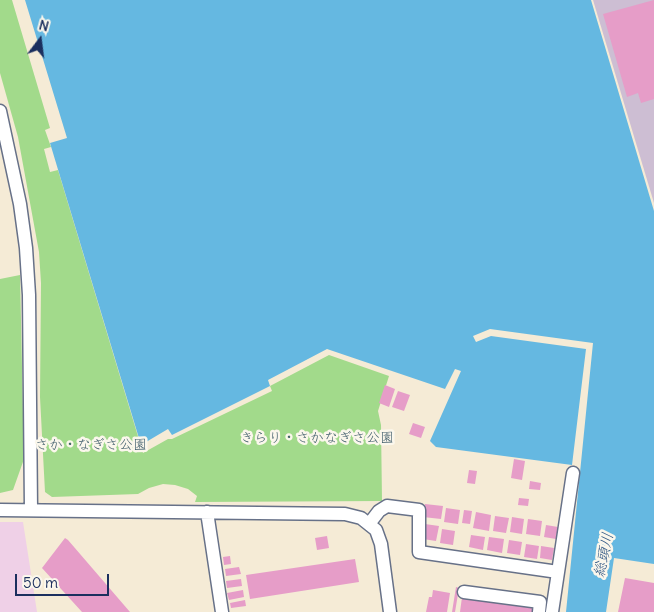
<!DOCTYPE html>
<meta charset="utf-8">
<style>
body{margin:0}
#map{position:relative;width:654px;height:612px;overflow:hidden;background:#f5ebd6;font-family:Delius,sans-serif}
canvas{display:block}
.north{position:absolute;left:15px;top:15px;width:50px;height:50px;-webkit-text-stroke:4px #fbf7ec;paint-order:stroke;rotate:15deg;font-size:14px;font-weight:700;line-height:20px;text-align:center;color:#1b2f5e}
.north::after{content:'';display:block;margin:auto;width:18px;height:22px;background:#1b2f5e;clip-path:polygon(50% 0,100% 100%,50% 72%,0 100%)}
.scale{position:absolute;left:15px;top:574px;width:94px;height:22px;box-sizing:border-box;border:2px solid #1b2f5e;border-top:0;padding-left:6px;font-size:15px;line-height:18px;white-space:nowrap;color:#1b2f5e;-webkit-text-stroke:4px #fbf7ec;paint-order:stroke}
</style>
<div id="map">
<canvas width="654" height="612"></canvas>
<div class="north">N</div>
<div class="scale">50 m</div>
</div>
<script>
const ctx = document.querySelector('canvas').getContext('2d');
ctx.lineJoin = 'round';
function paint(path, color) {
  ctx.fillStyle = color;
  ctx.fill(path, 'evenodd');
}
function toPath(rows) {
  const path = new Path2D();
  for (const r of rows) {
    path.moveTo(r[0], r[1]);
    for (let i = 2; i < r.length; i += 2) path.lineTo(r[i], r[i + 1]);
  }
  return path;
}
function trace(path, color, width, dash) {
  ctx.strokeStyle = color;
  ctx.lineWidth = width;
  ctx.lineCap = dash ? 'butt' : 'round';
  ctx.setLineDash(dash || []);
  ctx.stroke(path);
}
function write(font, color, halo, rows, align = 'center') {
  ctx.font = font + ' Delius,"Klee One",sans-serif';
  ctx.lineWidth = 5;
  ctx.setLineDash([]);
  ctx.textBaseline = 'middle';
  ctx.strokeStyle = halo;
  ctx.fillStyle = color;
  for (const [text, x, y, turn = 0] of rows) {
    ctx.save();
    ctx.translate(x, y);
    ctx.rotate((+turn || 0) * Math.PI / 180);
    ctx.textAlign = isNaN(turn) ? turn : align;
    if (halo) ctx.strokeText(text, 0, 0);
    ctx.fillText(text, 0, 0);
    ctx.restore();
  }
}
paint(toPath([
 [0,522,23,522,37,612,0,612]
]), '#efd0e7');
paint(toPath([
 [593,0,654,0,654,203]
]), '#cdbed3');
paint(toPath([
 [0,0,12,0,50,128,45,130,51,147,44,149,50,172,58,170,143,453,168,439,172,439,272,391,270,386,329,355,389,376,378,411,381,425,382,501,195,502,197,496,188,489,175,485,163,484,149,488,138,494,52,497,45,492,40,397,41,283,39,252,18,137,0,73],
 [20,275,24,459,13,490,0,493,0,279]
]), '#a2da8b');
paint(toPath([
 [25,0,591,0,654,211,654,564,614,558,606,612,566,612,593,343,490,329,473,336,476,342,491,336,586,349,572,465,436,447,430,441,461,371,455,369,445,389,327,349,268,380,270,386,172,435,168,429,141,445,50,143,67,138]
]), '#65b8e1');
paint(toPath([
 [654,0,654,99,641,103,638,93,627,97,603,14],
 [385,385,395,389,389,407,379,403],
 [398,391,410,395,404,411,392,407],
 [413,423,425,427,421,438,409,434],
 [514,459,525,461,522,480,511,478],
 [469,470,477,471,475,484,467,483],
 [530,481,541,483,540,490,529,489],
 [519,498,529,499,528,506,518,505],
 [425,504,443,506,441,519,423,517],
 [446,508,460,510,458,524,444,522],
 [464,510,472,511,470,524,462,523],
 [476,512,491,515,489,531,473,528],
 [495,516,509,518,506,533,493,531],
 [512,517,524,519,522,534,510,532],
 [528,519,542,521,540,536,526,534],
 [425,524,439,526,436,541,423,539],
 [546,525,558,527,556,539,544,537],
 [442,529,455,531,453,545,440,543],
 [471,535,485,537,483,550,469,547],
 [327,536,329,548,317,550,315,538],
 [489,537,504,539,502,553,487,550],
 [65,538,68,540,130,612,82,612,42,568],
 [509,540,522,542,520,555,507,553],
 [526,544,539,546,537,559,524,557],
 [541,546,554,548,552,560,540,558],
 [230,556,231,564,224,565,223,557],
 [355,559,359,582,250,599,246,575],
 [239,567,241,574,226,576,225,569],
 [625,578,654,583,654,612,618,612],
 [241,579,242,586,227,588,226,581],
 [456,587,459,588,455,612,452,612],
 [243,590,244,597,229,600,227,593],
 [433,590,450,593,447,612,426,612,429,597,432,597],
 [462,597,535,608,534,612,460,612],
 [245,600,246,606,231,608,230,603]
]), '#e69dc8');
const minor = toPath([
 [0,111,20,204,26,248,29,295,31,510],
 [0,510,345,514,361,518,376,530,381,544,390,612],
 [207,512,222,612],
 [369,524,379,511,387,506,419,510,419,552,558,572],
 [464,592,540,602,539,612],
 [552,612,573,473]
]);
trace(minor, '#677188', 15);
trace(minor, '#fff', 12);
write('14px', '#3d5a69', '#fbf7ec', [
 ["きらり・さかなぎさ公園",317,438],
 ["さか・なぎさ公園",91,445]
]);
write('italic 15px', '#315885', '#fbf7ec', [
 ["総頭川",604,555,-78]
]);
</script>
